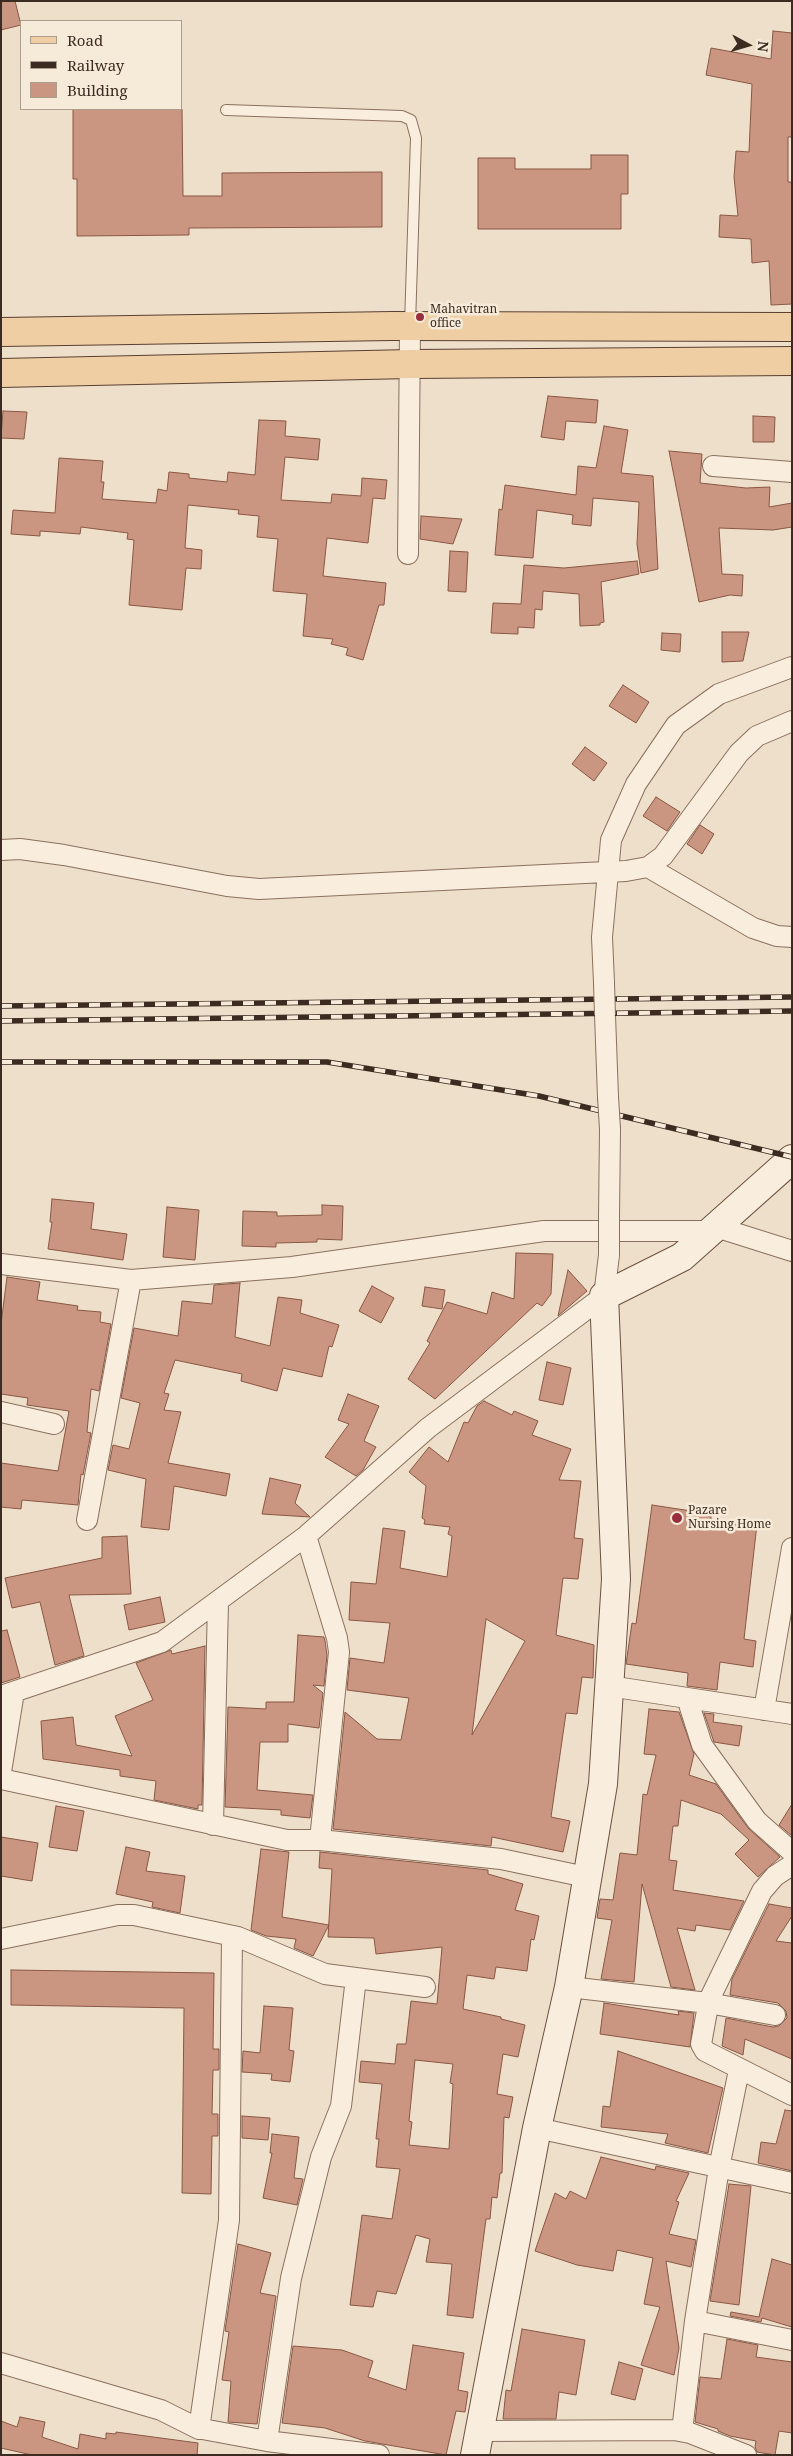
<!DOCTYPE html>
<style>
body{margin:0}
#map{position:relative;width:793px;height:2456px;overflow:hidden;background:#eedfca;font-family:"Noto Serif",serif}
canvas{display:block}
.frame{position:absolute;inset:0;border:2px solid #3c2b21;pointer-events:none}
.legend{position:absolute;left:20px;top:20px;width:162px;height:90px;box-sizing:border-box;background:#f6ead9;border:1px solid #ac9e8f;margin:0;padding:6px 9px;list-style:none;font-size:15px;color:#3c2b21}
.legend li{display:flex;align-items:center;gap:10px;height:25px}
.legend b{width:25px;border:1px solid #ac9e8f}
.north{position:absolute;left:723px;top:20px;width:50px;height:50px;-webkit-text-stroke:4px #f6ead9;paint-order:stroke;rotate:96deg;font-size:14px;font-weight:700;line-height:20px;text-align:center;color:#3c2b21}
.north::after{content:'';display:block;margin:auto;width:18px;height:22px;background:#3c2b21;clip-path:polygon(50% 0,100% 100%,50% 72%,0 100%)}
</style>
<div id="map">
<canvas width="793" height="2456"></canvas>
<div class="frame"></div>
<ul class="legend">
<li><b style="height:6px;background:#efcea4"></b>Road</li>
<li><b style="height:6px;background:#3c2b21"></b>Railway</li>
<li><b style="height:14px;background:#cb9681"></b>Building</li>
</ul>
<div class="north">N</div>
</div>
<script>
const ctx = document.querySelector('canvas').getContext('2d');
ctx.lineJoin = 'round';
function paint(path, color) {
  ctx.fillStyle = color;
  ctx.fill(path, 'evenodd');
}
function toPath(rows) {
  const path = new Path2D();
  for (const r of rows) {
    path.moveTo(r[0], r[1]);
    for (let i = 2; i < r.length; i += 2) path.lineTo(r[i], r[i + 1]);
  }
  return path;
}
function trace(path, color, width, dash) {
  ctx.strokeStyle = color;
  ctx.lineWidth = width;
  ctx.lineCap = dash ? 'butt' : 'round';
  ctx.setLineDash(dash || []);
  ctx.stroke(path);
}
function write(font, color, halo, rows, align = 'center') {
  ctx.font = font + ' "Noto Serif",serif';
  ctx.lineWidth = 5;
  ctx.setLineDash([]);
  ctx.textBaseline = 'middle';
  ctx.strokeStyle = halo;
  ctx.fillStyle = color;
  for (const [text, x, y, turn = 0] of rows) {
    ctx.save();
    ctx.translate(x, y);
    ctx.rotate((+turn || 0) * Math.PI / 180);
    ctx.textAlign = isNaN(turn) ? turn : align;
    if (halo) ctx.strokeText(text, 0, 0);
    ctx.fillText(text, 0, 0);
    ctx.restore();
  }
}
const building = toPath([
 [1,1,15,1,21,25,1,30,1,1],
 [773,31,792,33,792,137,788,137,788,182,792,182,792,304,771,305,769,261,752,263,751,239,719,237,720,215,738,216,734,177,736,151,749,152,752,84,706,75,711,48,771,59,773,31],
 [73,109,182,109,183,196,222,196,222,173,382,172,382,227,189,228,189,235,77,236,77,179,73,179,73,109],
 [591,155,628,155,628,194,621,194,621,229,478,229,478,158,515,158,515,169,591,169,591,155],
 [548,396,598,400,596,423,566,421,564,440,541,437,548,396],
 [3,411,27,412,24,439,1,438,3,411],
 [753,416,775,417,774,442,753,442,753,416],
 [259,420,286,421,285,436,320,439,318,460,285,457,281,500,331,503,332,494,361,496,362,478,387,480,385,499,373,498,368,543,327,538,323,576,386,583,384,605,379,605,363,660,346,655,348,648,331,644,333,639,303,636,307,594,273,591,278,539,257,537,259,516,238,514,239,510,188,505,185,548,202,550,201,569,186,568,182,610,129,605,134,540,127,539,128,533,81,527,80,534,40,531,40,536,11,534,13,510,55,513,59,458,103,461,101,482,104,482,102,499,156,503,158,489,167,491,169,472,189,474,189,478,227,482,228,472,255,475,259,420],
 [604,426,628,430,621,473,653,476,658,569,641,573,637,544,639,502,593,498,591,526,572,524,573,515,537,510,533,558,495,555,499,509,502,510,505,485,576,495,578,466,596,468,604,426],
 [669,451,702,454,700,483,746,488,770,487,769,507,792,503,792,527,773,530,719,528,722,574,743,575,742,596,730,595,699,602,669,451],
 [421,516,462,519,453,544,420,539,421,516],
 [450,551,468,552,466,592,448,591,450,551],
 [637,561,639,574,601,582,604,622,600,623,600,625,580,626,579,594,543,591,542,610,535,609,534,628,518,627,518,634,491,633,493,603,521,604,524,565,564,568,637,561],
 [722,632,749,632,743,661,722,662,722,632],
 [662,633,681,634,680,652,661,650,662,633],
 [623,685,649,702,636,723,609,706,623,685],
 [585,747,607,763,594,781,572,764,585,747],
 [656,797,680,812,667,831,643,816,656,797],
 [700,825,714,834,702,854,687,844,700,825],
 [52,1199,94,1203,91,1229,127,1234,123,1260,48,1249,52,1222,50,1222,52,1199],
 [322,1205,343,1206,342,1240,317,1239,317,1242,276,1243,276,1247,242,1246,243,1211,277,1212,277,1216,322,1215,322,1205],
 [167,1207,199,1210,195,1260,163,1257,167,1207],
 [516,1253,553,1254,551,1294,542,1306,537,1303,435,1399,408,1379,430,1343,427,1341,447,1302,487,1314,492,1292,514,1299,516,1253],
 [568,1270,587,1291,558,1316,568,1270],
 [7,1277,40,1282,37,1300,78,1306,77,1310,101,1312,100,1322,111,1324,99,1391,91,1389,87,1432,91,1433,83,1475,81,1474,78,1505,22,1500,21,1509,1,1507,1,1463,58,1471,69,1411,27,1405,28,1398,1,1394,1,1324,7,1277],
 [240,1283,235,1337,270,1346,278,1297,302,1300,300,1313,339,1325,332,1347,329,1346,322,1377,283,1368,277,1391,241,1381,242,1374,175,1360,164,1393,169,1394,164,1410,181,1412,168,1463,230,1474,226,1496,174,1486,169,1530,141,1527,146,1479,108,1470,113,1445,129,1449,140,1403,121,1398,134,1328,178,1336,182,1301,212,1304,214,1285,240,1283],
 [372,1286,394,1298,381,1323,359,1311,372,1286],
 [425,1287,445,1290,442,1309,422,1306,425,1287],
 [547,1362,571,1368,563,1405,539,1400,547,1362],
 [348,1394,379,1406,364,1441,376,1447,363,1470,356,1476,325,1457,349,1424,338,1420,348,1394],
 [484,1401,512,1415,514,1411,538,1421,532,1435,571,1449,559,1480,581,1481,574,1538,583,1539,578,1579,563,1578,556,1635,594,1645,593,1678,582,1677,577,1714,566,1713,551,1817,570,1821,563,1852,492,1837,491,1846,333,1829,345,1712,377,1739,401,1740,409,1698,347,1690,350,1658,384,1663,390,1623,349,1620,351,1582,376,1584,383,1528,405,1531,400,1568,447,1577,452,1536,448,1534,450,1527,424,1524,425,1520,422,1518,426,1486,409,1472,429,1447,448,1462,464,1422,468,1423,477,1406,484,1401],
 [486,1619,525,1641,472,1735,486,1619],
 [270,1478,301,1485,295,1503,310,1517,262,1514,270,1478],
 [652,1505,711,1514,711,1520,757,1524,744,1639,756,1641,753,1667,720,1662,717,1690,687,1686,688,1673,626,1664,632,1623,636,1624,652,1505],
 [127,1536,131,1594,69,1595,84,1656,55,1665,40,1602,12,1608,5,1578,102,1558,102,1537,127,1536],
 [160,1597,165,1622,129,1630,124,1605,160,1597],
 [7,1630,20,1677,1,1683,1,1631,7,1630],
 [298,1635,324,1637,325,1641,327,1655,324,1686,313,1685,323,1693,319,1728,288,1724,288,1742,260,1742,257,1790,313,1795,310,1818,281,1815,281,1810,225,1807,228,1707,266,1709,266,1702,294,1702,298,1635],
 [205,1646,202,1805,198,1805,198,1809,154,1800,156,1781,120,1776,120,1770,43,1759,41,1721,73,1717,76,1745,132,1756,115,1716,153,1700,136,1663,171,1650,172,1654,205,1646],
 [649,1709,679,1712,694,1754,689,1775,716,1784,748,1828,780,1857,758,1877,735,1854,749,1840,721,1814,681,1800,678,1826,673,1826,669,1860,677,1861,673,1890,744,1901,730,1930,696,1925,695,1931,677,1928,695,1990,671,1987,642,1884,634,1982,601,1979,612,1920,597,1918,600,1899,613,1900,620,1853,637,1855,643,1794,647,1795,656,1755,644,1754,649,1709],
 [704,1713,714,1714,713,1722,742,1726,739,1746,714,1742,704,1713],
 [792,1804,792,1836,779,1825,792,1804],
 [56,1806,84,1811,77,1851,49,1847,56,1806],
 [1,1837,38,1843,32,1881,1,1876,1,1837],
 [126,1847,150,1852,146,1871,185,1876,180,1913,152,1907,153,1902,116,1894,126,1847],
 [261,1849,289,1852,282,1917,329,1925,313,1956,294,1948,296,1939,266,1936,251,1930,261,1849],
 [320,1852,488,1870,488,1874,523,1884,515,1910,539,1916,534,1940,531,1939,527,1971,496,1967,494,1979,467,1975,463,2009,501,2017,501,2019,525,2025,518,2057,503,2054,497,2094,513,2097,509,2118,504,2117,502,2173,500,2173,497,2198,492,2197,490,2219,486,2219,473,2318,447,2315,452,2264,426,2262,430,2239,416,2235,396,2294,377,2291,373,2307,350,2305,362,2215,392,2219,400,2169,376,2167,379,2139,376,2139,382,2084,359,2082,361,2061,395,2064,397,2044,406,2044,411,2001,437,2004,442,1947,376,1954,374,1938,328,1937,332,1869,319,1868,320,1852],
 [415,2060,453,2064,450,2083,453,2084,449,2149,409,2145,412,2122,409,2121,415,2060],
 [769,1904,792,1908,792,1916,776,1941,792,1943,792,2059,745,2039,743,2055,722,2046,726,2018,773,2027,779,2026,787,2018,786,2011,778,2003,730,1995,732,1979,769,1904],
 [11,1970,214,1973,213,2049,219,2049,219,2070,213,2070,212,2114,218,2114,218,2136,212,2136,211,2194,182,2193,184,2008,11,2005,11,1970],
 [604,2003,679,2015,678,2011,694,2013,690,2047,600,2034,604,2003],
 [264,2006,293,2008,289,2050,294,2051,290,2082,271,2080,272,2074,242,2072,243,2051,260,2053,264,2006],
 [618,2051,723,2088,708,2153,665,2143,668,2134,601,2127,603,2106,610,2107,618,2051],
 [785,2110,792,2111,792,2171,758,2163,761,2142,776,2144,785,2110],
 [242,2116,270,2118,268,2140,242,2138,242,2116],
 [272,2134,299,2137,294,2178,303,2179,297,2205,263,2198,272,2153,270,2153,272,2134],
 [601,2157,655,2170,656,2166,689,2173,676,2201,679,2202,669,2234,696,2240,691,2267,666,2261,679,2348,674,2375,641,2365,660,2307,644,2304,653,2258,617,2250,613,2271,577,2265,535,2251,555,2193,566,2199,570,2191,586,2199,601,2157],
 [729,2184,751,2186,739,2305,710,2301,729,2184],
 [238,2244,271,2253,260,2293,276,2296,257,2424,228,2422,231,2381,222,2380,229,2332,225,2331,238,2244],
 [772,2259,792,2265,792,2327,762,2318,761,2322,730,2316,731,2312,759,2317,772,2259],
 [522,2329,585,2340,576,2395,559,2392,556,2419,503,2419,506,2390,511,2391,522,2329],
 [727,2339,758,2345,756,2357,792,2362,792,2433,779,2431,775,2455,757,2452,755,2447,756,2441,730,2436,718,2431,718,2429,695,2422,700,2377,721,2379,727,2339],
 [413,2345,464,2353,458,2390,468,2392,465,2412,456,2411,446,2455,365,2441,325,2428,282,2423,293,2346,342,2350,373,2361,368,2377,406,2390,413,2345],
 [619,2362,643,2369,635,2400,611,2394,619,2362],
 [20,2417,45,2422,42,2437,78,2449,80,2434,106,2439,106,2433,116,2434,116,2432,198,2443,197,2455,32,2455,1,2448,1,2421,17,2427,20,2417]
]);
paint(building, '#cb9681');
trace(building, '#895744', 1);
const lane = toPath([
 [226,110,402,116,411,120,416,138,410,324]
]);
const street = toPath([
 [713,466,792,472],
 [408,554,410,326],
 [1,850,20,849,64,855,227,886,259,889,626,871,648,867,663,856,739,753,757,736,792,721],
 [648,867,753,928,777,936,792,937],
 [604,983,602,937,611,840,636,784,676,725,719,694,792,667],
 [605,1015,608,1097],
 [609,1217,610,1129],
 [716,1227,792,1251],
 [1,1264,131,1280,292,1267,544,1231,711,1231],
 [1,1412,54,1424],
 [87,1520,131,1280],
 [306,1536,337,1638,339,1652,320,1840],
 [609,1686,792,1714],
 [1,1696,162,1642,306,1536,428,1428,604,1296,609,1255],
 [687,1698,702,1745,757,1821,792,1852],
 [764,1710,792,1548],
 [1,1772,14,1692],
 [1,1779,287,1840,320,1840,501,1859,586,1877],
 [213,1825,218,1601],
 [792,1865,775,1876,762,1891,709,2000,701,2044,705,2051,792,2095],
 [1,1939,118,1915,134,1915,238,1937,325,1974,425,1987],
 [569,1987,708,2003,775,2015],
 [537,2128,792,2183],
 [695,2321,792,2340],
 [1,2363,161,2410,197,2428,267,2441,379,2455],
 [199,2429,229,2220,232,1936],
 [480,2431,674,2430,690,2433,746,2455],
 [682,2431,695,2321,719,2168,739,2070],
 [267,2441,291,2278,321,2157,341,2106,356,1978]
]);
const secondary = toPath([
 [475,2455,537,2128,569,1987,603,1784,616,1579,604,1296,682,1257,792,1159]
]);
const primary = toPath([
 [1,332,393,326,792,327],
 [1,373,411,364,792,361]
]);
trace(lane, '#8b705e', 12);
trace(street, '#8b705e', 22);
trace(secondary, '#6d5141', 30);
trace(primary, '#593f32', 30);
trace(lane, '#f9eddd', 10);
trace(street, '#f9eddd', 20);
trace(secondary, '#f9eddd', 28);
trace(primary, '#efcea4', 28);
const rail = toPath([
 [1,1006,792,997],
 [1,1021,792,1011],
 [1,1062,327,1062,539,1096,792,1157]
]);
trace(rail, '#3c2b21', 5.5);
trace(rail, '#f6ead9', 4, [11]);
const streetBridge = toPath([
 [604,983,605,1015],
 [608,1097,610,1129],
 [609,1255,609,1217]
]);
trace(streetBridge, '#8b705e', 22, []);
trace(streetBridge, '#f9eddd', 20);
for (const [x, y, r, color] of [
 [420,317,5,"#982f3e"],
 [677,1518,6,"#982f3e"]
]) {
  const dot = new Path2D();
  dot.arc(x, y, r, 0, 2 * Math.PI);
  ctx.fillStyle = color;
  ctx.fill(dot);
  trace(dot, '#f6ead9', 2);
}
write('12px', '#3c2b21', '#f6ead9', [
 ["Mahavitran",430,310],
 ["office",430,324],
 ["Pazare",688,1511],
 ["Nursing Home",688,1525]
], 'left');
</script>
